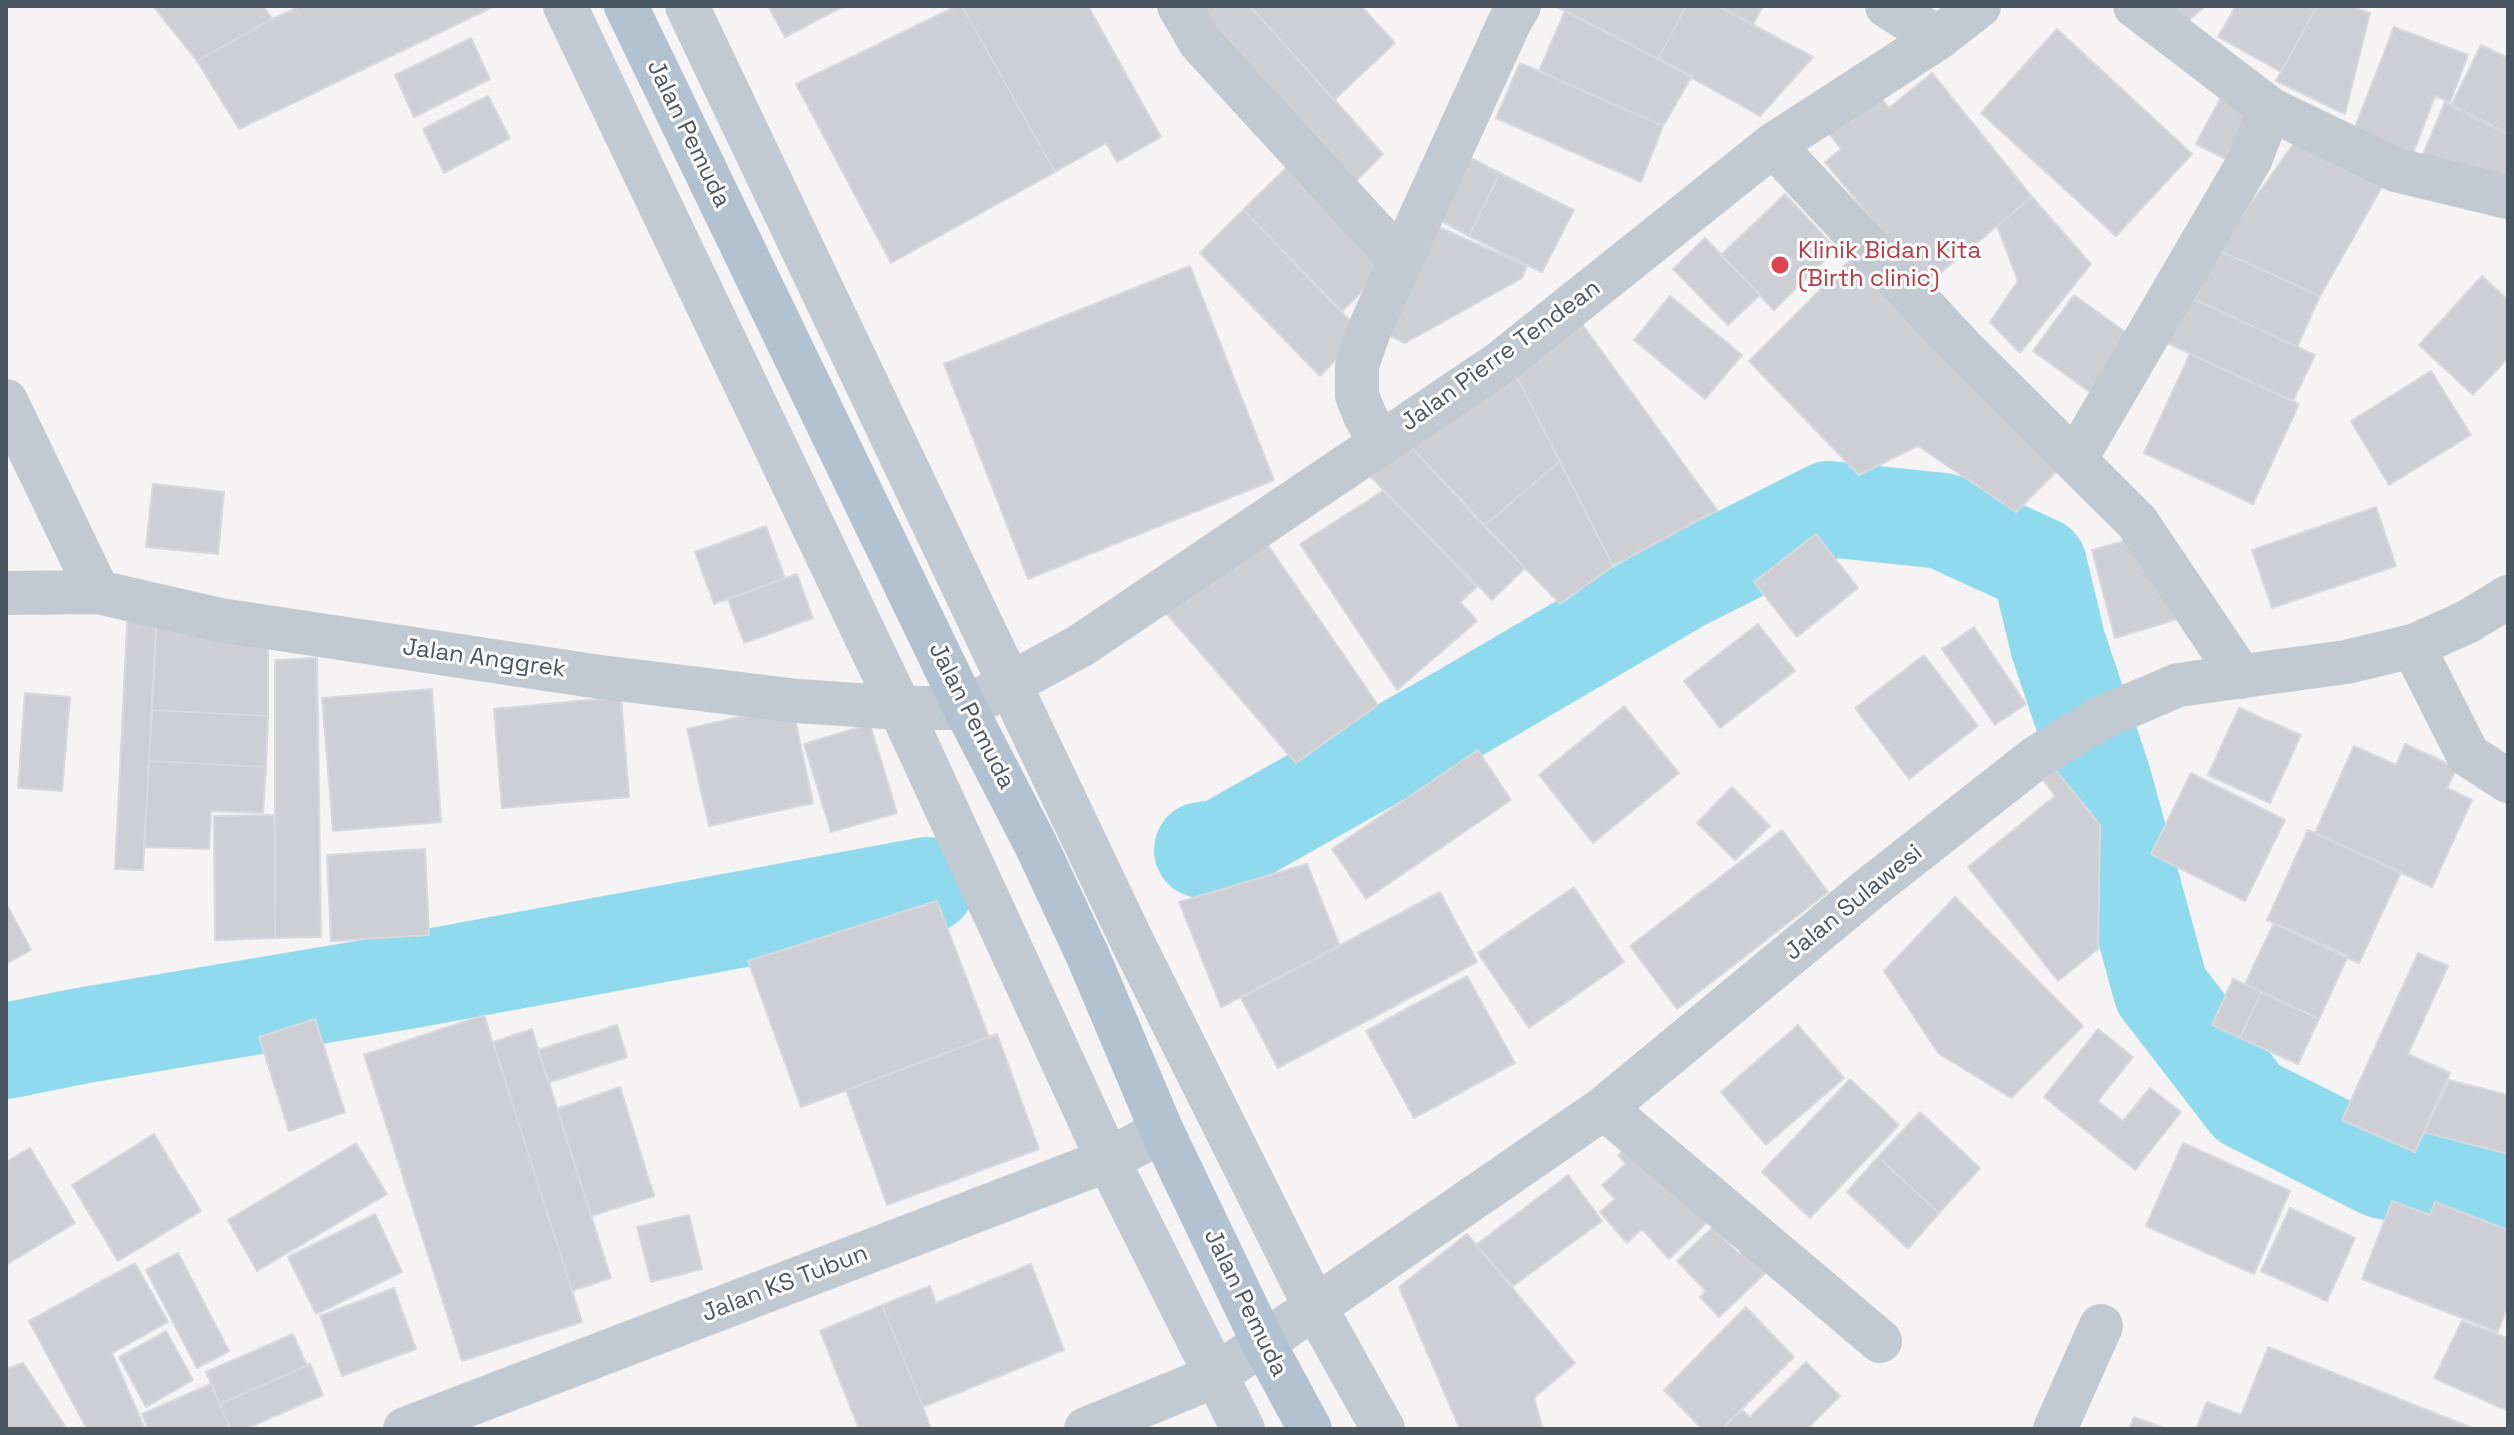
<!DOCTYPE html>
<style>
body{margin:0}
#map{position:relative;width:2514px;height:1435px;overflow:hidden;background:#f5f3f3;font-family:"Space Grotesk",sans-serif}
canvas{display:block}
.frame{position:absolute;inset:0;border:8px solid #4a5661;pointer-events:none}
</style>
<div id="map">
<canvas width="2514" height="1435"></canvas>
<div class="frame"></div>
</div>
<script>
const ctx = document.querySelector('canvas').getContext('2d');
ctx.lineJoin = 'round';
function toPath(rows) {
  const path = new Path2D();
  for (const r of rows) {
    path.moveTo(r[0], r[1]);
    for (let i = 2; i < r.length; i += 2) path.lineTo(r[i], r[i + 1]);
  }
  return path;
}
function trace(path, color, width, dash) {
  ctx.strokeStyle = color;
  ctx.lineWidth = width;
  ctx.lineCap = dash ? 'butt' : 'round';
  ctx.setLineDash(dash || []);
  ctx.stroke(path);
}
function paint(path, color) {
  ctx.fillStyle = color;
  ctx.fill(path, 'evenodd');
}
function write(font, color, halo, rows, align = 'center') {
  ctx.font = font + ' "Space Grotesk",sans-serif';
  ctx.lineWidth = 6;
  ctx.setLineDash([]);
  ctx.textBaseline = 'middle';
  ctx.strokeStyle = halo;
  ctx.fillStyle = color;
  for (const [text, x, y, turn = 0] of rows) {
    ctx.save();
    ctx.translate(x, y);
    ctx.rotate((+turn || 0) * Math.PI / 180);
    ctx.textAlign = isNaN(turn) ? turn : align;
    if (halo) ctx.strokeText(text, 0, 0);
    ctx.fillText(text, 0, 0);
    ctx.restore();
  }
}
trace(toPath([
 [1202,850,1222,847,1460,713,1680,584,1829,509,1943,521,2039,565,2058,644,2103,778,2161,990,2248,1103,2383,1171,2508,1194],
 [6,1051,80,1036,413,980,927,885]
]), '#90daee', 96);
const building = toPath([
 [153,6,263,6,272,19,197,61,153,6],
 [301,6,495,6,239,129,197,61,272,19,301,6],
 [768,6,844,6,785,37,768,6],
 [957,6,962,6,1055,172,891,263,796,84,957,6],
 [962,6,1088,6,1161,137,1117,162,1106,143,1055,172,962,6],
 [1195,6,1250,6,1383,154,1353,184,1195,6],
 [1250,6,1361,6,1395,43,1334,100,1250,6],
 [1555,6,1686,6,1658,59,1555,6],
 [1686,6,1718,6,1813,57,1760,116,1658,59,1686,6],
 [1718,6,1763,6,1753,24,1718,6],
 [2167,6,2205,6,2184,25,2167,6],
 [2236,6,2317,6,2281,72,2218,37,2236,6],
 [2317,6,2351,6,2370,13,2345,114,2276,81,2317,6],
 [1565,11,1692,76,1663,126,1539,71,1565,11],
 [2394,27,2468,55,2450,102,2435,96,2411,159,2352,135,2394,27],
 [2057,29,2192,154,2116,236,1981,113,2057,29],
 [471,38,490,79,414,117,395,75,471,38],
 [2481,45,2508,58,2508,134,2451,106,2481,45],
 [1520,63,1663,126,1641,182,1496,118,1520,63],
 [1932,73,2032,197,1926,285,1825,162,1841,149,1822,125,1870,84,1889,108,1932,73],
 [488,96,510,138,444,173,423,129,488,96],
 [2220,99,2263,122,2240,166,2196,144,2220,99],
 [2445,102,2508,134,2508,189,2416,171,2445,102],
 [2297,139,2382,187,2320,296,2218,250,2297,139],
 [1463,154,1500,173,1469,236,1432,216,1463,154],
 [1286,168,1385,269,1342,311,1243,210,1286,168],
 [1500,173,1574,210,1542,272,1469,236,1500,173],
 [1785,194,1836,249,1774,310,1721,255,1785,194],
 [2032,197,2091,264,2020,353,1990,322,2018,281,1997,226,2032,197],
 [1243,210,1362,333,1320,376,1200,253,1243,210],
 [1434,225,1527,266,1522,278,1405,343,1386,334,1434,225],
 [1705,238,1760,295,1728,325,1673,269,1705,238],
 [1862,248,2068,460,2016,512,1918,446,1859,475,1749,361,1862,248],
 [2218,250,2320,296,2297,347,2195,299,2218,250],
 [1190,266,1274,480,1028,579,944,364,1190,266],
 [2482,276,2508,300,2508,358,2473,395,2419,345,2482,276],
 [2074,295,2139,342,2098,398,2033,351,2074,295],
 [1670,296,1742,355,1705,399,1634,340,1670,296],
 [2187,296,2315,355,2293,401,2165,342,2187,296],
 [1579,320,1717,510,1613,566,1509,362,1579,320],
 [2190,354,2299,404,2253,504,2144,453,2190,354],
 [1509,362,1560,461,1484,526,1400,435,1509,362],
 [2431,371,2471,435,2389,485,2351,421,2431,371],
 [1400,435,1525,568,1492,600,1364,470,1400,435],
 [1560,461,1613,566,1560,604,1484,526,1560,461],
 [153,484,224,492,218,554,146,547,153,484],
 [1383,491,1477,587,1460,602,1477,621,1397,690,1300,544,1383,491],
 [2376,507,2396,566,2272,608,2252,550,2376,507],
 [766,526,785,578,714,604,695,552,766,526],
 [1816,534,1858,588,1797,637,1754,582,1816,534],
 [1261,535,1378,705,1296,763,1160,606,1261,535],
 [2139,537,2194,614,2115,638,2092,550,2139,537],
 [797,574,813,618,744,643,728,599,797,574],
 [128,606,157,607,143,870,115,869,128,606],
 [157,611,268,630,268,716,152,710,157,611],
 [1758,624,1795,671,1720,728,1684,681,1758,624],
 [1974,627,2026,704,1995,725,1942,649,1974,627],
 [1924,655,1978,726,1909,779,1855,708,1924,655],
 [317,658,321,937,275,938,275,660,317,658],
 [432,689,441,822,333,831,322,698,432,689],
 [25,693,70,697,62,791,18,788,25,693],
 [621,697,629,797,502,808,494,709,621,697],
 [792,705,813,803,709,826,687,729,792,705],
 [1624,706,1679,773,1593,843,1539,775,1624,706],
 [2239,708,2301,735,2270,803,2208,775,2239,708],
 [152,710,268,716,266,767,149,761,152,710],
 [870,724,897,813,831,832,804,744,870,724],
 [2405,744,2457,768,2447,788,2472,800,2432,887,2315,833,2354,746,2396,765,2405,744],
 [1478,750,1511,800,1366,899,1332,849,1478,750],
 [149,761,266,767,263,813,211,811,209,849,144,847,149,761],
 [2055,769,2100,825,2098,949,2058,981,1968,867,2055,796,2043,780,2055,769],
 [2191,773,2285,820,2245,901,2151,854,2191,773],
 [1732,787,1770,826,1735,860,1697,823,1732,787],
 [274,815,275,938,215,940,214,816,274,815],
 [1782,830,1828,892,1677,1009,1630,946,1782,830],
 [2308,830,2401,872,2359,963,2267,920,2308,830],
 [425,849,429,935,331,941,327,855,425,849],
 [1307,864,1340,946,1221,1007,1179,902,1307,864],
 [1574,887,1624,962,1529,1028,1478,953,1574,887],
 [1440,892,1477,962,1278,1068,1241,998,1440,892],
 [1955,897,2083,1026,2011,1098,1938,1053,1884,971,1955,897],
 [937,901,989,1037,801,1107,748,961,937,901],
 [6,903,31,950,6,964,6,903],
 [2274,923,2348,956,2319,1019,2245,984,2274,923],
 [2418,953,2448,966,2408,1054,2450,1073,2415,1152,2342,1120,2418,953],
 [1467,976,1515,1063,1414,1118,1366,1031,1467,976],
 [2233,979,2261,992,2240,1038,2212,1025,2233,979],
 [2261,992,2319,1019,2298,1064,2240,1038,2261,992],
 [484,1015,582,1322,462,1361,364,1055,484,1015],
 [315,1019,345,1112,289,1131,259,1037,315,1019],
 [617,1025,627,1057,548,1083,538,1050,617,1025],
 [1798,1025,1844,1078,1766,1145,1721,1092,1798,1025],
 [532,1029,611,1278,572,1291,493,1042,532,1029],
 [2098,1029,2133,1057,2098,1101,2123,1121,2150,1088,2181,1112,2135,1170,2044,1097,2098,1029],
 [997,1034,1039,1149,887,1205,846,1090,997,1034],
 [1850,1079,1899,1125,1810,1218,1762,1172,1850,1079],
 [2449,1080,2508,1095,2508,1154,2424,1132,2449,1080],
 [620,1087,654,1196,591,1216,557,1109,620,1087],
 [1920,1112,1980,1168,1939,1213,1878,1157,1920,1112],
 [154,1134,201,1211,118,1261,72,1185,154,1134],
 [1636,1140,1719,1211,1669,1259,1642,1229,1627,1243,1600,1212,1615,1199,1602,1185,1626,1164,1618,1155,1636,1140],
 [356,1143,387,1194,257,1271,228,1220,356,1143],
 [2183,1143,2290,1191,2254,1274,2146,1226,2183,1143],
 [30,1148,75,1223,6,1265,6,1162,30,1148],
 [1878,1157,1939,1213,1908,1249,1847,1192,1878,1157],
 [1568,1175,1602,1221,1513,1286,1476,1245,1568,1175],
 [2392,1201,2430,1215,2435,1202,2508,1230,2508,1305,2498,1332,2362,1279,2392,1201],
 [2290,1208,2355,1238,2327,1301,2261,1271,2290,1208],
 [375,1214,402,1272,316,1314,288,1257,375,1214],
 [689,1215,702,1269,651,1282,637,1227,689,1215],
 [1713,1227,1739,1254,1754,1240,1776,1263,1719,1317,1700,1297,1706,1291,1677,1261,1713,1227],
 [1467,1234,1575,1363,1534,1398,1543,1429,1460,1429,1399,1287,1467,1234],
 [178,1253,229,1351,197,1368,146,1270,178,1253],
 [135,1263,168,1322,112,1353,145,1429,87,1429,29,1321,135,1263],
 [1031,1264,1064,1350,923,1407,882,1305,930,1286,936,1303,1031,1264],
 [394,1288,416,1349,342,1376,320,1316,394,1288],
 [882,1305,923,1407,931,1429,859,1429,820,1331,882,1305],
 [1746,1307,1794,1357,1722,1429,1702,1429,1664,1390,1746,1307],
 [2462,1321,2508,1338,2508,1411,2434,1378,2462,1321],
 [166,1331,193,1380,146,1407,119,1357,166,1331],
 [293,1334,307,1366,220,1404,206,1372,293,1334],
 [2268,1347,2475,1429,2196,1429,2207,1402,2241,1415,2268,1347],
 [1806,1362,1840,1396,1807,1429,1722,1429,1742,1410,1750,1417,1806,1362],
 [23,1363,67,1429,6,1429,6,1369,23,1363],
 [310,1364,323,1395,245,1429,230,1429,220,1404,310,1364],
 [211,1384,230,1429,148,1429,142,1414,211,1384],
 [2134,1417,2166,1429,2129,1429,2134,1417]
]);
paint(building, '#cdcfd5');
trace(building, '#d7d9de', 2);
trace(toPath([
 [565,6,900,708,1108,1160,1243,1429],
 [687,6,1131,939,1315,1307,1383,1429],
 [1179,6,1200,42,1401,261],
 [1887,6,1938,38],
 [2270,109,2396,170,2508,197],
 [1773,145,1962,348,2137,522,2241,677],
 [6,401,98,592],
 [1382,443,1366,418,1357,396,1357,365,1370,328,1510,21,1519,6],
 [2075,460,2250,160,2270,109,2135,6],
 [6,593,98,592,220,620,593,676,798,701,900,708,965,708,1080,646,1500,363,1773,145,1938,38,1979,6],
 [2413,646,2468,755,2508,781],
 [1604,1108,1880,1341],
 [405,1429,1108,1160,1162,1131],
 [1086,1429,1215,1376,1604,1108,1869,889,2037,757,2101,718,2178,685,2346,662,2413,646,2467,622,2508,597],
 [2055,1429,2101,1326]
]), '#c1cad2', 44);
trace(toPath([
 [626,6,965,708,1036,845,1087,954,1162,1131,1264,1344,1310,1429]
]), '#b3c2d1', 44);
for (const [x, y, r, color] of [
 [1780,265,10,"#e0444e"]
]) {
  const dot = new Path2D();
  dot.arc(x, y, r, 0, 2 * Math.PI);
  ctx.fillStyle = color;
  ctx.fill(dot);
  trace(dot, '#fff', 3);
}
write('24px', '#4a5661', '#fff', [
 ["Jalan Pemuda",688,134,64],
 ["Jalan Pierre Tendean",1501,356,-36],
 ["Jalan Anggrek",484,659,8],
 ["Jalan Pemuda",971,716,63],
 ["Jalan Sulawesi",1854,903,-39],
 ["Jalan KS Tubun",785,1284,-21],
 ["Jalan Pemuda",1245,1303,64]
]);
write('24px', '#be3a42', '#fff', [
 ["Klinik Bidan Kita",1798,251],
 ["(Birth clinic)",1798,279]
], 'left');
</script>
